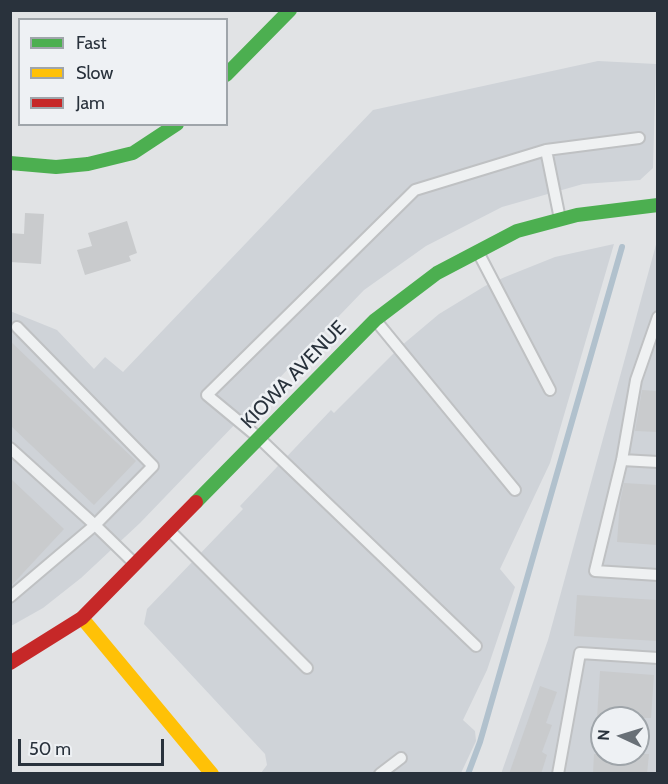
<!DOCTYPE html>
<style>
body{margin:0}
#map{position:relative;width:668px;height:784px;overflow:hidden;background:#e1e3e5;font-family:Cabin,sans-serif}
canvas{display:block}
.frame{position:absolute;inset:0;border:12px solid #29323c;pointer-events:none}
.legend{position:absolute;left:18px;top:18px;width:210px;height:108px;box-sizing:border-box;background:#eef1f4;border:2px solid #9fa5aa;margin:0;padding:8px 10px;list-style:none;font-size:18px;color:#29323c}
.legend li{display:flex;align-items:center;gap:12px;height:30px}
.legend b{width:30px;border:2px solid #9fa5aa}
.north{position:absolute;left:590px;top:706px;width:60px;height:60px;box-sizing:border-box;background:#eef1f4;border:2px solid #9fa5aa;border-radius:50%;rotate:274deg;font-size:16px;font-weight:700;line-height:24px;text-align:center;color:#29323c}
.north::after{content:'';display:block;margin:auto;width:21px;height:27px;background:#697077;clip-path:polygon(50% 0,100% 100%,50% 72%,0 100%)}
.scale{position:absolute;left:18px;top:739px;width:146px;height:27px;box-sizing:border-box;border:3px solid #29323c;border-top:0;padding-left:8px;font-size:18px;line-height:21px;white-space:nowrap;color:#29323c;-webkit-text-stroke:4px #eef1f4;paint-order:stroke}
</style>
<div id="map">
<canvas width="668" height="784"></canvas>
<div class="frame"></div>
<ul class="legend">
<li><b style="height:8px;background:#4caf50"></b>Fast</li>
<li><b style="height:8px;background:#ffc107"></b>Slow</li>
<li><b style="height:8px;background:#c62828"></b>Jam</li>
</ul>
<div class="north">N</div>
<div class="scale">50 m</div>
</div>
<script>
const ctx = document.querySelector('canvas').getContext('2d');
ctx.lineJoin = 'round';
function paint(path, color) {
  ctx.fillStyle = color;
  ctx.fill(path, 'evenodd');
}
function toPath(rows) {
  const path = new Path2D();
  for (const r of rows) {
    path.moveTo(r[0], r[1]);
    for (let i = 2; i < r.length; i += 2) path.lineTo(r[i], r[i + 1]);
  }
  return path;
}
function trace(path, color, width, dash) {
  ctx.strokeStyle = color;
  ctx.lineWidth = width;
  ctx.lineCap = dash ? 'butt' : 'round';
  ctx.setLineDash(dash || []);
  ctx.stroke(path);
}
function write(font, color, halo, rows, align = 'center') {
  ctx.font = font + ' Cabin,sans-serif';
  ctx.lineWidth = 5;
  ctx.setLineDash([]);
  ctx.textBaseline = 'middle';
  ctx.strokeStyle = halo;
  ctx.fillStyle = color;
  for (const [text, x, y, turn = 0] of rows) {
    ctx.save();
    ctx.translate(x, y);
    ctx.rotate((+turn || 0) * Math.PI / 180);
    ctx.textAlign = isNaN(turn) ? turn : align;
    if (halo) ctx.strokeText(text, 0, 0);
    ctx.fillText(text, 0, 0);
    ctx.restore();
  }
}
paint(toPath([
 [598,61,656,64,653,168,640,180,583,184,502,207,426,246,364,290,140,523,81,578,43,608,11,626,10,311,57,330,94,369,105,357,123,372,373,110],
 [657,241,657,773,501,774,548,640],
 [602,718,638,718,638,754,602,754],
 [614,244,550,463,500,569,515,587,487,670,463,720,475,731,476,741,461,773,261,773,267,765,265,754,144,624,147,609,243,509,240,506,331,410,334,413,401,346,439,314,485,286,505,277,555,257]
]), '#cfd3d8');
trace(toPath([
 [468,774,480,742,622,247]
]), '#b1c1cd', 6);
paint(toPath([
 [25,213,44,214,41,264,10,262,10,233,24,234],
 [127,221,137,253,129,256,131,261,85,275,77,250,92,246,88,233],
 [10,341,136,461,94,505,10,425],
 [642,390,657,391,657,432,635,431],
 [10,478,64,529,10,587],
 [624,483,657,485,657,545,617,542,620,502],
 [577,595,657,600,657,641,574,636],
 [600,671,654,675,651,718,597,718],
 [540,686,557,692,546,723,552,725,542,752,547,755,541,774,509,774],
 [594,754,649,754,647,774,593,774]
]), '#c9cbcd');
const lane = toPath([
 [560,219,546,150,639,138],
 [478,252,550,390],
 [658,317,636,380,622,460,595,571,658,575],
 [377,322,515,490],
 [17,327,153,466,95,525,133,562],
 [10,448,95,525,10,597],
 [622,460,658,462],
 [169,530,307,668],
 [476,646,259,438,207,395,415,190,546,150],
 [380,774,401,758],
 [558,774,580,653,658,658]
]);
trace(lane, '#bfc1c3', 14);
trace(lane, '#eff1f2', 10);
trace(toPath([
 [226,75,290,10],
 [10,163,56,167,88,164,133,153,177,124],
 [196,502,375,320,437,273,517,231,577,215,658,205]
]), '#4caf50', 14);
trace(toPath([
 [82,618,212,774]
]), '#ffc107', 14);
trace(toPath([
 [10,663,82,618,196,502]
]), '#c62828', 14);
write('20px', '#29323c', '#eef1f4', [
 ["KIOWA AVENUE",294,375,-46]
]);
</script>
